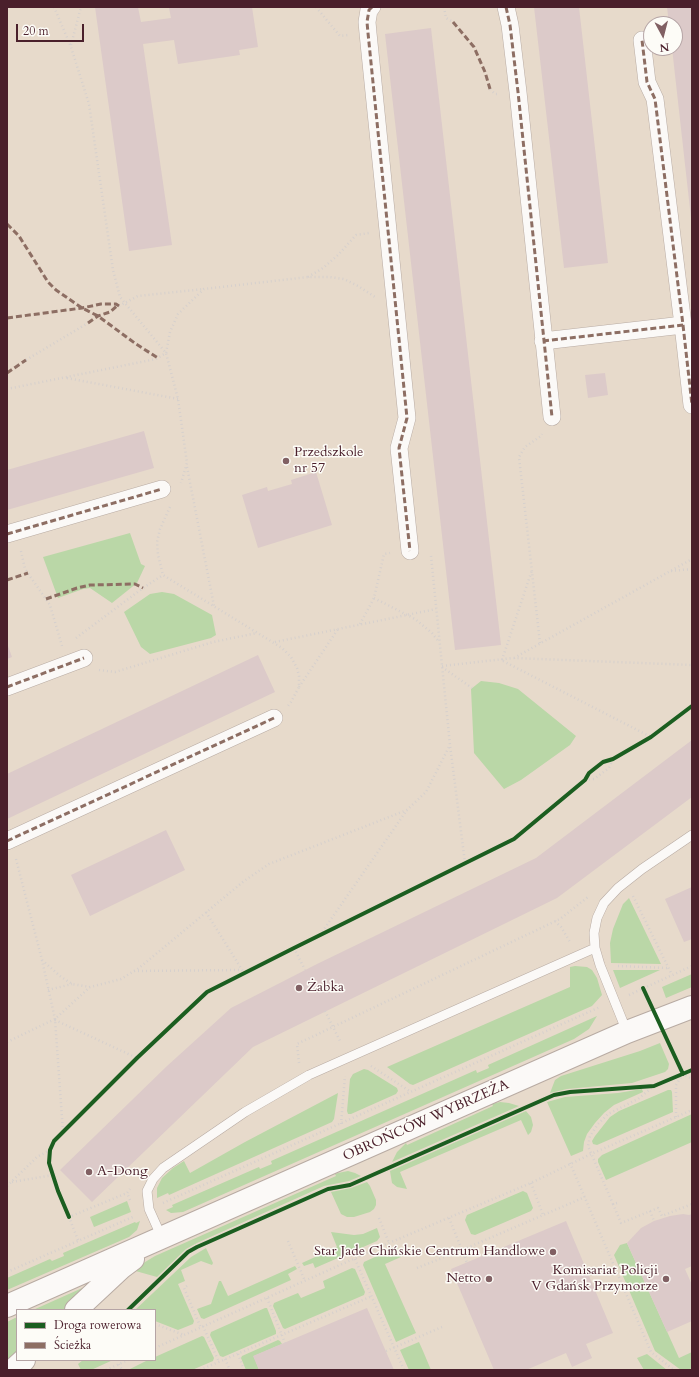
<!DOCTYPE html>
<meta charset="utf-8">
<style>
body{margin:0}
#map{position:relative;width:699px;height:1377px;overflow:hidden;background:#e7dacb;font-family:Cardo,serif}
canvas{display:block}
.frame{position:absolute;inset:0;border:8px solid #4a1f2b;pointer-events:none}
.legend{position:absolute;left:16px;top:1309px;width:140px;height:52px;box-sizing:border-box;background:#fdfcf7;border:1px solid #b5a4a5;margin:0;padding:5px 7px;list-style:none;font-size:12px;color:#4a1f2b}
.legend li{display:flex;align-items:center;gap:8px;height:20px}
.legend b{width:20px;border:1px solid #b5a4a5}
.north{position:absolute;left:643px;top:16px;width:40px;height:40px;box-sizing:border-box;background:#fdfcf7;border:1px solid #b5a4a5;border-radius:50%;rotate:173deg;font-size:11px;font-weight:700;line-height:16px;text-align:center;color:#4a1f2b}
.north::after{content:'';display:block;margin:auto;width:14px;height:18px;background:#816063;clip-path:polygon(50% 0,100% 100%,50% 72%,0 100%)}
.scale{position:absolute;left:16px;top:24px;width:68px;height:18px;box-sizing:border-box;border:2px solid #4a1f2b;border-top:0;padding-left:5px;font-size:12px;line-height:14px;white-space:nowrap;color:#4a1f2b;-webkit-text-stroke:3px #fdfcf7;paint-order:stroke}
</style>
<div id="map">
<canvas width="699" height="1377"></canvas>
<div class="frame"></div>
<ul class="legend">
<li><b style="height:5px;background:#1b5e20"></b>Droga rowerowa</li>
<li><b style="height:5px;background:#8d6e63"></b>Ścieżka</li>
</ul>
<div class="north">N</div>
<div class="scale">20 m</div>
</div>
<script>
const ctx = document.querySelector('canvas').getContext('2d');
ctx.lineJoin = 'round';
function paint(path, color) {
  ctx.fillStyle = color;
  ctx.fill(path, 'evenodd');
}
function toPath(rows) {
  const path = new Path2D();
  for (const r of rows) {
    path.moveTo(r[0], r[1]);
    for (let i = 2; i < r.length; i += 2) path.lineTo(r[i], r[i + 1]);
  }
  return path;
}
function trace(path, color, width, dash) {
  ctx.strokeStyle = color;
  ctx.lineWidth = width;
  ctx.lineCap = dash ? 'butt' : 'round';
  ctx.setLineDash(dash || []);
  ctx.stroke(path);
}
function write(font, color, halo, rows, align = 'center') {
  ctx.font = font + ' Cardo,serif';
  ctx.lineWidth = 3;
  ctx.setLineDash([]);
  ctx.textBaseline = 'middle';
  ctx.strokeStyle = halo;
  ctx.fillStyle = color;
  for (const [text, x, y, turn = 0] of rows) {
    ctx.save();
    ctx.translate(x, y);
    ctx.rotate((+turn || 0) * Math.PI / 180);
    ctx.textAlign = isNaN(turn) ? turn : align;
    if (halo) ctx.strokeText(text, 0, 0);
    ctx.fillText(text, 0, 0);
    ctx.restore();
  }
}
paint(toPath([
 [130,533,141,564,145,566,137,583,112,603,90,588,83,589,58,598,43,557],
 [162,592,174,594,212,615,216,635,211,638,150,654,141,647,124,612,150,594],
 [481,681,499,683,518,689,576,736,570,745,521,780,504,789,474,753,471,689],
 [629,898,661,964,611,963,610,943,613,929,623,904],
 [575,966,587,967,592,970,597,978,602,995,592,1006,413,1085,410,1084,387,1067,570,987,570,967],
 [613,970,660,970,620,988],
 [692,974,692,987,666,998,662,987],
 [597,1016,589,1029,574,1039,183,1212,171,1213,166,1210,173,1207,172,1205,259,1167,260,1169,272,1164,271,1161,476,1070,477,1073,489,1068,488,1065],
 [660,1043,669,1064,668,1069,665,1072,632,1083,567,1089,550,1093,555,1080,561,1076,640,1051],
 [364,1069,368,1070,397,1088,398,1091,396,1094,351,1114,348,1114,347,1111,350,1079,353,1074],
 [642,1089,643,1092,614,1105,604,1113,595,1123,587,1134,584,1142,583,1151,571,1156,547,1102,565,1097,618,1093],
 [668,1090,671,1090,672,1092,673,1112,597,1145,593,1144,592,1141,595,1136,610,1117,619,1111],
 [338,1093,334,1119,332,1122,169,1195,168,1193,157,1198,157,1188,162,1178,173,1168,184,1161,190,1173,245,1142],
 [500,1102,509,1103,519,1106,392,1162,397,1152,406,1143,407,1145,493,1106,492,1104],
 [526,1111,531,1117,533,1125,531,1132,528,1135,521,1120,400,1172,407,1189,397,1187,392,1183,390,1171],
 [692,1114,692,1142,606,1180,598,1162,598,1159,602,1155],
 [348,1171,355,1173,361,1176,349,1181,324,1186,197,1243,186,1249,157,1277,132,1270,155,1256,336,1176,335,1174,338,1173],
 [367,1182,370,1186,376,1200,376,1205,374,1209,370,1212,354,1217,347,1217,341,1214,331,1192,351,1188],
 [523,1191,527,1193,533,1208,531,1211,475,1235,471,1234,465,1220,467,1215],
 [127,1201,131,1212,94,1227,90,1217],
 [140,1221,137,1230,129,1237,7,1290,7,1278,50,1259,52,1261,64,1256,63,1253,135,1222,136,1223],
 [377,1228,380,1237,377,1241,315,1268,313,1263,304,1266,302,1263,337,1247,331,1232,354,1235,363,1234],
 [627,1243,679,1358,692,1352,692,1368,688,1370,681,1370,655,1351,614,1255,620,1245],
 [397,1247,401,1257,385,1264,416,1333,396,1342,363,1265,364,1262],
 [206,1248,213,1263,212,1265,201,1261,181,1270,185,1281,178,1284,194,1321,193,1324,178,1330,155,1321,155,1310,135,1310,191,1257],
 [295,1266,297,1269,288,1274,291,1280,204,1319,201,1318,197,1309,211,1304,219,1281,221,1281,228,1296],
 [352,1268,355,1269,365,1292,364,1295,285,1329,283,1328,273,1306,274,1303,298,1293,301,1298,325,1288,323,1281],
 [89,1285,63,1310,33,1310],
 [265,1308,267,1308,276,1331,276,1334,223,1357,220,1356,210,1335,211,1332],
 [17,1317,17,1354,7,1364,7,1322],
 [202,1336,204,1337,214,1358,213,1361,192,1370,128,1370,148,1360,155,1360,155,1357],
 [278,1340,280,1341,282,1344,254,1356,259,1370,246,1370,241,1358,242,1356],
 [419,1342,423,1351,431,1370,409,1370,400,1350],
 [647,1354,667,1370,644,1370,637,1358],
 [83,1360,113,1360,91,1370,81,1370,78,1364]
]), '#bad7a7');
paint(toPath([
 [95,7,138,7,141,22,171,18,169,8,177,7,252,7,258,47,239,50,240,55,178,64,174,40,143,44,172,245,129,251],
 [534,7,579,7,608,263,564,268],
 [667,7,692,7,692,218,691,218,672,48,675,48,675,24,669,24],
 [431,28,501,645,455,650,385,34],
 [605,373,608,395,588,398,585,375],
 [144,431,154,468,7,510,7,470],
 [316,472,332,525,258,548,242,495,267,487,268,491,292,484,291,480],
 [7,643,12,657,7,659],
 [258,655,275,692,7,819,7,774],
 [692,740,692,797,557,898,253,1047,92,1202,60,1170,167,1066,231,1008,317,964,536,858],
 [166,830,185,870,90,916,71,875],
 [692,887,692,939,684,942,665,899],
 [683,1214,689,1215,692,1214,692,1266,685,1269,692,1285,692,1321,667,1332,627,1243,641,1228,654,1221,670,1216],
 [566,1221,613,1333,586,1344,592,1358,572,1367,566,1353,526,1370,494,1370,451,1269],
 [367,1308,394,1370,259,1370,253,1356]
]), '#dccac9');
const service = toPath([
 [627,1032,600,965,595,948,594,933,597,918,604,903,618,888,642,869,692,835],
 [162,1238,149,1209,147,1191,153,1179,163,1168,245,1112,309,1075,595,948]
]);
const minor = toPath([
 [372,7,369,10,367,22,368,33,407,418,399,448,410,551],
 [506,7,510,25,518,92,552,417],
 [683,325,692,405],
 [543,341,683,325,655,99,647,82,642,40],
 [7,534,162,489],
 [7,687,84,658],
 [7,841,274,718]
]);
const secondary = toPath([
 [7,1306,627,1032,692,1007],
 [76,1310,121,1268,133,1259],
 [13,1370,24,1360]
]);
trace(service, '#b8aba3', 10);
trace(minor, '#b8aba3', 18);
trace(secondary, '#b8aba3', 24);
trace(toPath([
 [54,7,71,47,89,104,113,270,120,297,166,353,178,399,187,463,181,483],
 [316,7,340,36,348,35],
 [444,7,446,18,453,22],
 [71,45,81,7],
 [490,89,495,94,499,94],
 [308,277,323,268,338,255,356,235,369,233],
 [119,306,138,296,204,289],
 [26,360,88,323],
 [67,378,178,399],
 [7,389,156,359,166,353,170,332,178,314,204,289,308,277,329,277,344,279,358,286,375,297],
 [187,467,214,606],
 [170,507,160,529,157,542,158,555,163,575,282,648,291,657,297,668,299,676,299,687,291,702,288,706],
 [21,551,25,569,50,605,62,646],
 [431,556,450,745,465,863],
 [671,571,692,569],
 [374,598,415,619,432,633,439,642],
 [360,624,374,598,384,554,390,553],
 [76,638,143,588,163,575],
 [275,642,436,609],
 [540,643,519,457,525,447,541,436,542,434],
 [514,658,692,559],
 [502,660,532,570],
 [503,661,651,737],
 [442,666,513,658,692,665],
 [442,667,472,688],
 [99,670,115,672,213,642,257,633],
 [299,687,338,629],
 [585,780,594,779,609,768,613,759],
 [16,859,42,960,55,1019,63,1132],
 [633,896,672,975],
 [206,912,244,973],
 [555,921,561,927,570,942],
 [320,935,407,810],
 [294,948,305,970],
 [42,960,60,976,72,984,90,987,121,979,139,968,244,881,269,864,407,810,426,792,450,745],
 [618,966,668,968],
 [134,971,242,970],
 [48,990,72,984],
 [629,995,692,966],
 [325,1011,341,1043],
 [55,1020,137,1058],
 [7,1042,55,1019,90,987],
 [299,1063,297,1044,560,919,588,897],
 [371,1066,411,1092],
 [676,1117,676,1085,683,1074,692,1079],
 [341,1124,345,1076],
 [570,1163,651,1352,674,1370],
 [12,1182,53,1175],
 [531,1183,543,1215],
 [7,1186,37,1157,50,1150],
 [130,1200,127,1193,130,1189],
 [163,1203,600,1007],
 [617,1203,613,1204,588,1146,590,1136,598,1124,608,1114,638,1099,654,1086],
 [613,1204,621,1223,658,1208,662,1216,692,1204],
 [650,1211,654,1221],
 [379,1218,389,1243],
 [449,1218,462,1250,585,1197],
 [78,1240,69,1217,127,1193],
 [288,1241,305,1281],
 [355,1259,404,1370],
 [417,1268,462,1250,467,1263],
 [7,1272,135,1216],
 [187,1286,184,1288,201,1328],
 [267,1298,285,1343],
 [155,1324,184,1335],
 [203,1326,219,1362],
 [155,1348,389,1243,531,1183,591,1154,692,1110],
 [386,1351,442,1327],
 [238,1354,244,1370],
 [225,1359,230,1370],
 [119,1364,122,1370],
 [106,1370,128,1360],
 [200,1370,372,1296]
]), '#d6d0cd', 2.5, [1, 3]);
trace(service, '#fbf9f7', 9);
trace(minor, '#fbf9f7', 17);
trace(secondary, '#fbf9f7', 22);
trace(toPath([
 [372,7,369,10,367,22,368,33,407,418,399,448,410,551],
 [506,7,510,25,518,92,552,417],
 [453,22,474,47,485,72,490,89],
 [7,224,19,236,48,282,56,290,82,308,98,316,136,344,158,358],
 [7,318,82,308,101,304,116,304,119,306],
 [88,323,98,316,110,312,118,305],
 [683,325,692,405],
 [543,341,683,325,655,99,647,82,642,40],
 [7,373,26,360],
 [7,534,162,489],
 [7,580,28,573],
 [46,599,77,588,90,585,135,584,143,588],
 [7,687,84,658],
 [7,841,274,718]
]), '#8d6e63', 3, [6, 3]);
trace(toPath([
 [643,988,683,1074],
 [69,1217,58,1191,49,1163,50,1150,54,1141,137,1058,207,992,294,948,514,839,585,780,589,773,603,762,613,759,651,737,692,706],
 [128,1310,188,1252,197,1247,328,1189,350,1185,377,1173,554,1095,570,1092,654,1086,692,1070]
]), '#1b5e20', 4);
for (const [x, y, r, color] of [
 [286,461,4,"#816063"],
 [299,988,4,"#816063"],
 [89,1172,4,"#816063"],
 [553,1252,4,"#816063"],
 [489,1279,4,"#816063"],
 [666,1279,4,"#816063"]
]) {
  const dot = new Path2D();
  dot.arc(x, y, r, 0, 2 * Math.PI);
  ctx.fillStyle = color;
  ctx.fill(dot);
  trace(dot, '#fdfcf7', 1.5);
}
write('14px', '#4a1f2b', '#fdfcf7', [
 ["Przedszkole",294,453],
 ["nr 57",294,469],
 ["Żabka",307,988],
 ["A-Dong",97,1172],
 ["Star Jade Chińskie Centrum Handlowe",545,1252,"right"],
 ["Komisariat Policji",658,1271,"right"],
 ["V Gdańsk Przymorze",658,1287,"right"],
 ["Netto",481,1279,"right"]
], 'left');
write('14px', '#4a1f2b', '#fdfcf7', [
 ["OBROŃCÓW WYBRZEŻA",426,1121,-24]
]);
</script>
